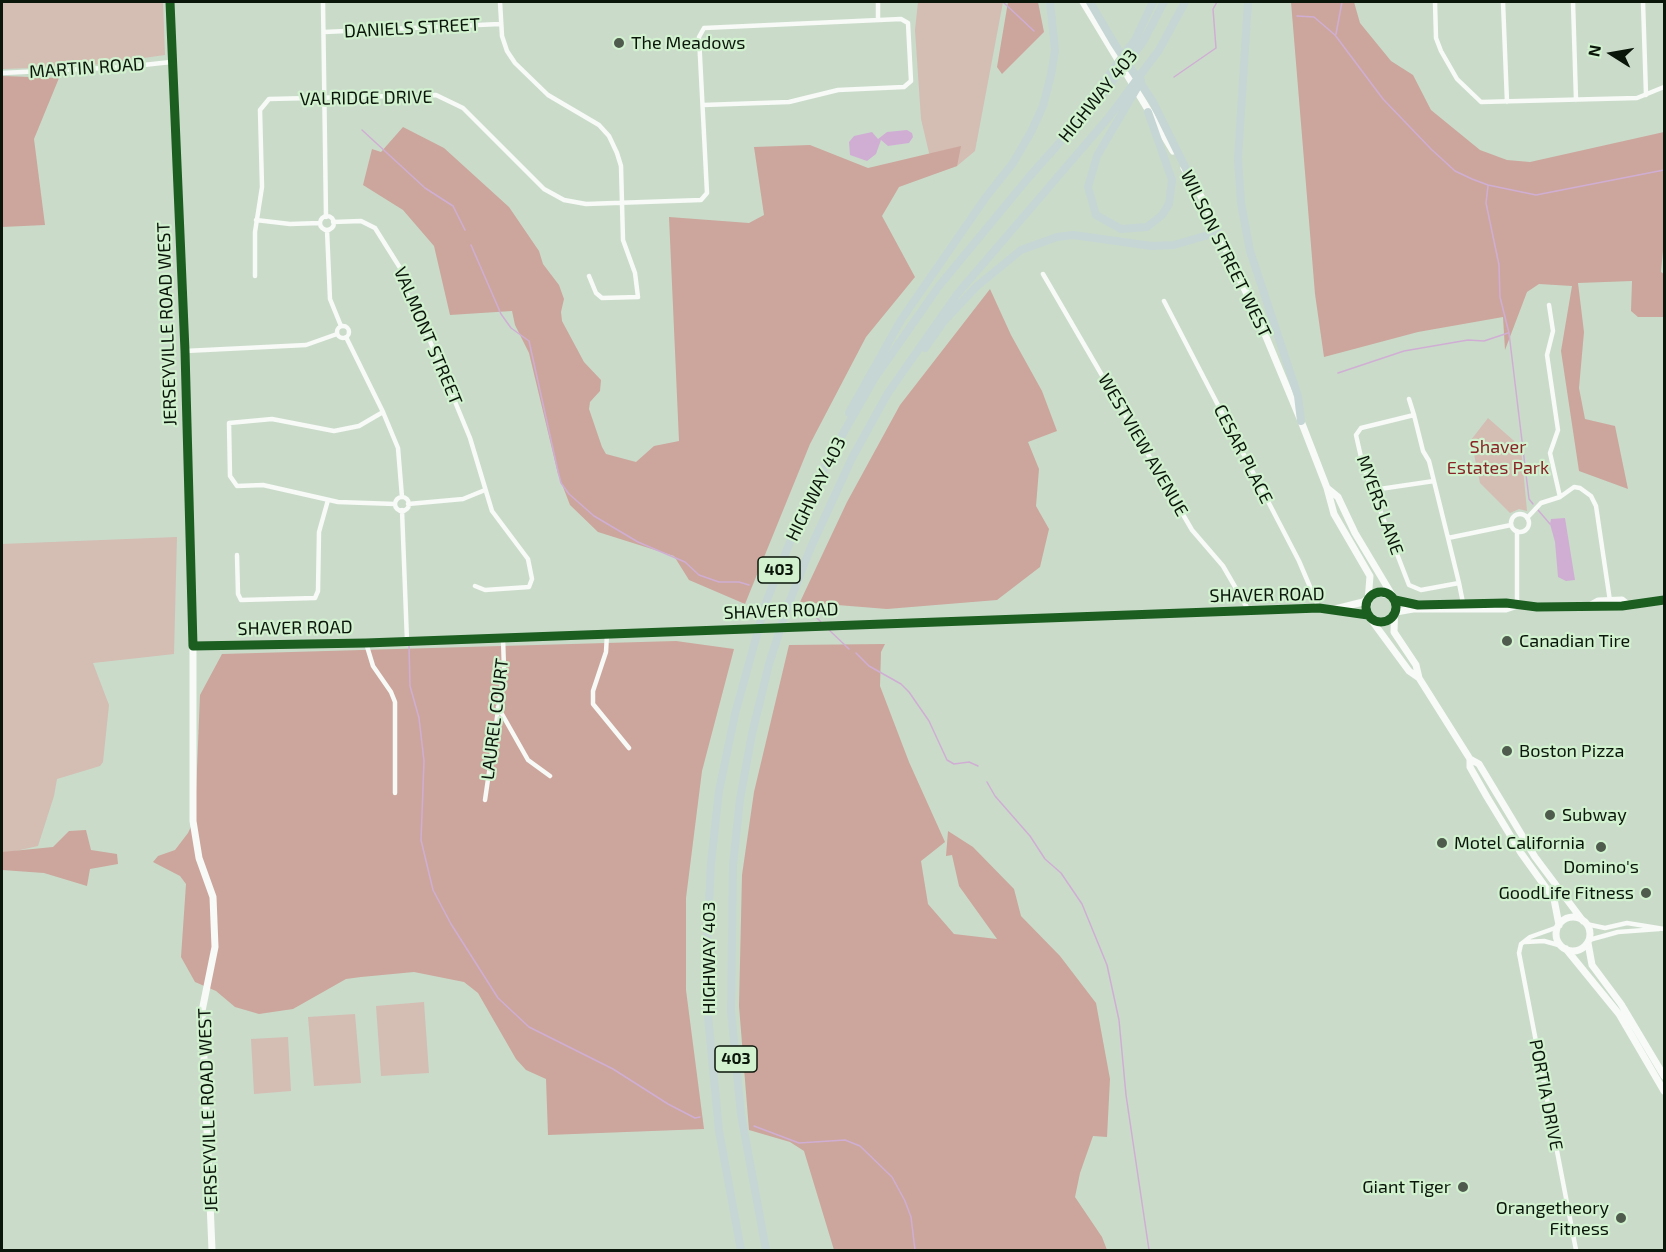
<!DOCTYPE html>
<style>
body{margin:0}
#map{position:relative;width:1666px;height:1252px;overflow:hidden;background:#cadbca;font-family:"Exo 2",sans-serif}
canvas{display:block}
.frame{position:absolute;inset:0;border:3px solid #0b160a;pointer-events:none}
.north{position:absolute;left:1582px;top:24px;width:60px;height:60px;-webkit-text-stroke:4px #d1f1cf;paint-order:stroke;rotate:281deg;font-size:16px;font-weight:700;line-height:24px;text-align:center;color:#0b160a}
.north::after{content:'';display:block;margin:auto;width:21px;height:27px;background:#0b160a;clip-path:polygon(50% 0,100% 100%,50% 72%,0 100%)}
</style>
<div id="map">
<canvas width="1666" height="1252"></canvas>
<div class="frame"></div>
<div class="north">N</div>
</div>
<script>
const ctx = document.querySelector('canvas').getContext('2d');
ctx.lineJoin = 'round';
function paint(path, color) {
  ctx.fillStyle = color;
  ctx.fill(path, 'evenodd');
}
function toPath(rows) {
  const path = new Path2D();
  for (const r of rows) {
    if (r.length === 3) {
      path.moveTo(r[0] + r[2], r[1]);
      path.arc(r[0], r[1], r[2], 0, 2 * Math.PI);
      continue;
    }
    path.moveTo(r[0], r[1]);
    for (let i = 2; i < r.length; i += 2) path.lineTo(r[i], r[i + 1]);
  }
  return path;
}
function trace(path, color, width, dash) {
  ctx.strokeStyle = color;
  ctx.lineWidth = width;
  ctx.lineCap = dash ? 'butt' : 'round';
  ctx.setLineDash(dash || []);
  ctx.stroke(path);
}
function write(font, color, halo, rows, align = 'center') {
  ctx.font = font + ' "Exo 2",sans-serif';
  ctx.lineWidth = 4.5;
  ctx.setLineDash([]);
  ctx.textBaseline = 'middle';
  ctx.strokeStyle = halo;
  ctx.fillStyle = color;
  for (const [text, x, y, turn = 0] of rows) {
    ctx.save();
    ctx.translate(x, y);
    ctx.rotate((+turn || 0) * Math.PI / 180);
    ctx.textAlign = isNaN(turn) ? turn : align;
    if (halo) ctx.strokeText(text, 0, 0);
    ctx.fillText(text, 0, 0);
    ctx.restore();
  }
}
paint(toPath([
 [2,2,163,2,165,55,86,66,2,69],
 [918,2,1003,2,975,151,957,166,934,174,921,119,915,30],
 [1488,418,1521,447,1527,511,1519,509,1510,513,1480,483,1471,440],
 [177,537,174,654,93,663,109,705,103,762,100,766,57,779,54,796,38,846,2,854,2,544],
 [424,1002,429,1073,381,1076,376,1006],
 [355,1014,361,1083,314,1086,308,1017],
 [288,1037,291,1091,254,1094,251,1039]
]), '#d4bdb3');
paint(toPath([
 [1008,2,1038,2,1044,32,1002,74,997,67],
 [1291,2,1354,2,1360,23,1391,61,1413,75,1431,110,1480,150,1507,160,1530,162,1664,132,1664,240,1661,272,1664,274,1664,317,1638,317,1631,311,1632,281,1578,283,1584,332,1579,388,1585,419,1615,426,1628,489,1579,471,1561,351,1572,286,1539,284,1527,292,1505,350,1503,317,1418,332,1324,357,1315,294],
 [2,76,59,78,34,139,45,225,2,227],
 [403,127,444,148,509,207,539,251,543,264,559,285,564,299,561,312,562,321,584,362,601,380,600,391,590,402,589,409,602,447,606,454,636,462,654,446,679,441,669,217,749,223,764,215,754,147,810,145,868,168,961,146,957,166,899,187,882,216,915,277,866,337,810,444,745,604,689,580,674,556,598,532,570,505,558,474,529,353,515,325,512,311,450,315,434,246,403,210,363,185,372,149,381,152],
 [990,289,1011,335,1042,391,1057,431,1028,442,1039,469,1036,506,1049,529,1040,567,997,600,887,609,800,602,847,502,900,405],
 [676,641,734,649,702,771,686,898,686,990,704,1129,548,1135,546,1079,526,1070,516,1059,478,993,464,982,414,972,361,977,346,979,293,1009,259,1014,235,1007,216,991,195,982,181,957,186,884,180,876,153,862,158,856,175,850,188,833,195,818,200,695,222,654],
 [885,644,881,652,880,686,909,762,945,842,921,861,928,904,954,934,997,939,959,886,952,855,946,856,948,831,973,847,1014,889,1021,916,1060,956,1096,1003,1110,1079,1107,1137,1093,1136,1080,1173,1075,1197,1102,1237,1107,1250,834,1250,804,1151,790,1142,749,1130,739,1006,742,875,754,792,789,645],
 [86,830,91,850,117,854,118,864,90,869,87,886,44,873,2,870,2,852,53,847,69,831]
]), '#cca69c');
paint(toPath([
 [907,130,912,133,913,137,909,143,888,146,881,140,876,154,867,161,850,155,849,142,854,136,872,132,878,139,887,132],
 [1565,518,1575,580,1566,581,1558,577,1555,542,1550,524,1551,519]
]), '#d0aed4');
trace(toPath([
 [1003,2,1034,31],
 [1297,16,1314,17,1335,35,1383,99,1431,149,1455,171,1472,179,1488,185,1536,195,1664,170],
 [1336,34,1342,2],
 [1174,77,1216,48,1213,9,1217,2],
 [362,130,425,188,453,206,465,230],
 [1488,186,1486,203,1499,265,1500,297,1509,333,1529,499,1533,504],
 [471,245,501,314,511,328,529,341,557,467,561,483,569,494,594,516,638,542,685,562,699,575,719,582,739,582,749,585],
 [1338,373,1404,351,1468,340,1484,341,1508,333],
 [1538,510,1550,524],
 [796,614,813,614,821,622],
 [827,628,849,649],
 [409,645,410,686,419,718,424,761,421,840,433,890,451,924,498,998,529,1027,613,1069,668,1104,695,1118,700,1117],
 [856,653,869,666,901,684,909,692,929,721,947,760,954,764,969,762,978,766],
 [987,782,995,796,1030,836,1045,859,1061,873,1082,904,1107,965,1119,1020,1126,1095,1149,1250],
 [754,1126,799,1143,845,1140,860,1146,892,1177,905,1201,911,1217,915,1250]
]), '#d0aed4', 1.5);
trace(toPath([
 [323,2,326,217],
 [500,2,502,36,507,51,515,63,548,95,599,125,609,136,617,153,621,166,623,240,635,273,638,297,602,298,596,293,589,276],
 [878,2,878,19],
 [1435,2,1436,38,1441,51,1457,79,1481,102,1637,98,1664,87],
 [1503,2,1507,102],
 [1573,2,1576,100],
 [1643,2,1646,95],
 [324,32,500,24],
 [2,73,125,67,171,62],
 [327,223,7],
 [256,220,290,224,320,223],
 [333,222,361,221,375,228,402,271,409,302,430,341,470,438,492,511,528,559,532,579,529,587,485,590,475,586],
 [327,230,330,299,341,326],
 [1043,274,1192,530,1223,566,1249,611],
 [255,276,255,232,262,187,260,110,269,99,436,95,463,108,544,189,564,200,586,204,701,200,707,193,699,37,704,28,901,19,908,23,911,81,904,87,838,90,789,102,703,105],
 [1164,301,1299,561,1319,608],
 [1549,305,1553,331,1547,355,1558,430,1550,453,1560,497],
 [343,332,6],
 [346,337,383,412,398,448,402,497],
 [185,351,306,345,337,334],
 [1409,399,1414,415],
 [383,412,359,426,334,431,272,419,229,423,230,476,237,486,263,485,338,502,395,504],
 [1373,490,1434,481],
 [402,504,7],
 [408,504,463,499,485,490],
 [402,510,407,641],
 [1520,523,9],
 [1527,518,1541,503,1560,497,1574,487,1580,488,1591,496,1596,506,1610,601],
 [1517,531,1517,605],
 [1448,538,1511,525],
 [237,555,238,594,241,600,315,598,318,591,319,532,328,500],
 [1459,583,1421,590,1409,585,1363,466,1356,435,1361,428,1414,415,1423,451,1429,461,1448,538,1459,583,1463,603],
 [607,634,606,652,593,691,593,704,629,748],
 [366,643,373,666,391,692,395,702,395,793],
 [498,707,528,760,550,776],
 [485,800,504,669,503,638],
 [1586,924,1605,928,1627,923,1664,929],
 [1558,927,1530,937,1521,944,1519,953,1576,1250],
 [1589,940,1618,932,1659,929],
 [1525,942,1544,941,1562,946]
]), '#f7faf7', 4.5);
trace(toPath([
 [170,2,185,351,193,646,193,821,199,858,213,897,215,947,202,1011,212,1250],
 [1083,2,1173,151],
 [1184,168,1202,198,1259,320,1301,421,1327,488,1334,514,1370,576,1367,614,1409,671,1419,678],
 [1327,488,1338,497,1355,533,1395,600,1394,632,1416,665,1419,678,1470,759,1479,764,1535,857,1583,921],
 [1395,600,1418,605,1506,603,1537,607,1622,606,1664,600],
 [1591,605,1598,601,1622,600,1627,604],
 [1331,610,1363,602,1377,592,1392,596],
 [1396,612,1413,609,1506,609,1515,606],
 [1374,620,1386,622,1395,613],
 [193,646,366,643,1319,608,1368,615],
 [1470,759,1470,767,1487,797,1521,853,1554,899,1559,925],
 [1573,934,17],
 [1588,943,1592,965,1621,1004,1664,1076],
 [1566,949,1619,1014,1664,1091]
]), '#f7faf7', 7);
trace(toPath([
 [1090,2,1114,43,1153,102,1187,171],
 [1248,2,1238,158,1241,203,1250,251,1298,396,1301,421],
 [1141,81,1097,156,1088,187,1096,215,1121,229,1147,227,1162,215,1169,204,1172,180,1148,112],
 [1085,107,1135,40,1153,2],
 [925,348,944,321,976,287,1021,250,1057,237,1073,235,1152,246,1174,245,1218,232],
 [849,413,901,320,986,197,1013,163,1031,132,1043,106,1051,75,1055,50,1050,2],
 [741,1250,719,1131,705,985,711,863,719,791,735,714,765,605,790,542,828,460,874,379,939,286,1029,177,1096,102,1143,42,1164,2],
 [766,1250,741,1114,731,1011,733,865,740,799,752,734,769,664,787,608,811,547,852,458,888,393,958,293,1109,117,1159,50,1185,2]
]), '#c6d6d4', 8);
trace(toPath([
 [170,2,185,351,193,646,366,643,1319,608,1368,615],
 [1381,607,15],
 [1395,600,1418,605,1506,603,1537,607,1622,606,1664,600]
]), '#1b5e20', 9);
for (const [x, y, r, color] of [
 [619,43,6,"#4e5b4d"],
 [1507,641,6,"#4e5b4d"],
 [1507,751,6,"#4e5b4d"],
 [1550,815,6,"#4e5b4d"],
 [1442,843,6,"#4e5b4d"],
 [1601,847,6,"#4e5b4d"],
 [1646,893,6,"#4e5b4d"],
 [1463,1187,6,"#4e5b4d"],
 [1621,1218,6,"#4e5b4d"]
]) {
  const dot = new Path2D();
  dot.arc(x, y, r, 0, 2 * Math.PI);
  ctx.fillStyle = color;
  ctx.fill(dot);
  trace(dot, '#d1f1cf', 2);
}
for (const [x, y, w] of [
 [779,570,42],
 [736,1059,42]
]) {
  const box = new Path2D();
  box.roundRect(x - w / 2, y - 13, w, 26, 4.5);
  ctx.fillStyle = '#d1f1cf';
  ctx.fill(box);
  trace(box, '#0b160a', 1.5);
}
write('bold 16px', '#0b160a', null, [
 ["403",779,570],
 ["403",736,1059]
]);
write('18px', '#0b160a', '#d1f1cf', [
 ["DANIELS STREET",412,28,-3],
 ["MARTIN ROAD",87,68,-4],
 ["HIGHWAY 403",1098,96,-51],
 ["VALRIDGE DRIVE",366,98,-1],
 ["WILSON STREET WEST",1226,254,64],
 ["JERSEYVILLE ROAD WEST",167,324,-92],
 ["VALMONT STREET",428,336,67],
 ["WESTVIEW AVENUE",1143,445,60],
 ["CESAR PLACE",1243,454,63],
 ["HIGHWAY 403",816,489,-64],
 ["MYERS LANE",1380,505,70],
 ["SHAVER ROAD",1267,595,-1],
 ["SHAVER ROAD",781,611,-2],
 ["SHAVER ROAD",295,628,-1],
 ["LAUREL COURT",495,719,-83],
 ["HIGHWAY 403",709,958,-90],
 ["PORTIA DRIVE",1546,1095,79],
 ["JERSEYVILLE ROAD WEST",208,1110,-92]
]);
write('18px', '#0b160a', '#d1f1cf', [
 ["The Meadows",631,43],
 ["Canadian Tire",1519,641],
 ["Boston Pizza",1519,751],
 ["Subway",1562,815],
 ["Motel California",1454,843],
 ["Domino's",1601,867,"center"],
 ["GoodLife Fitness",1634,893,"right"],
 ["Giant Tiger",1451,1187,"right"],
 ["Orangetheory",1609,1208,"right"],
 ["Fitness",1609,1229,"right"]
], 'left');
write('18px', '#892427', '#d1f1cf', [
 ["Shaver",1498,447],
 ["Estates Park",1498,468]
]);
</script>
